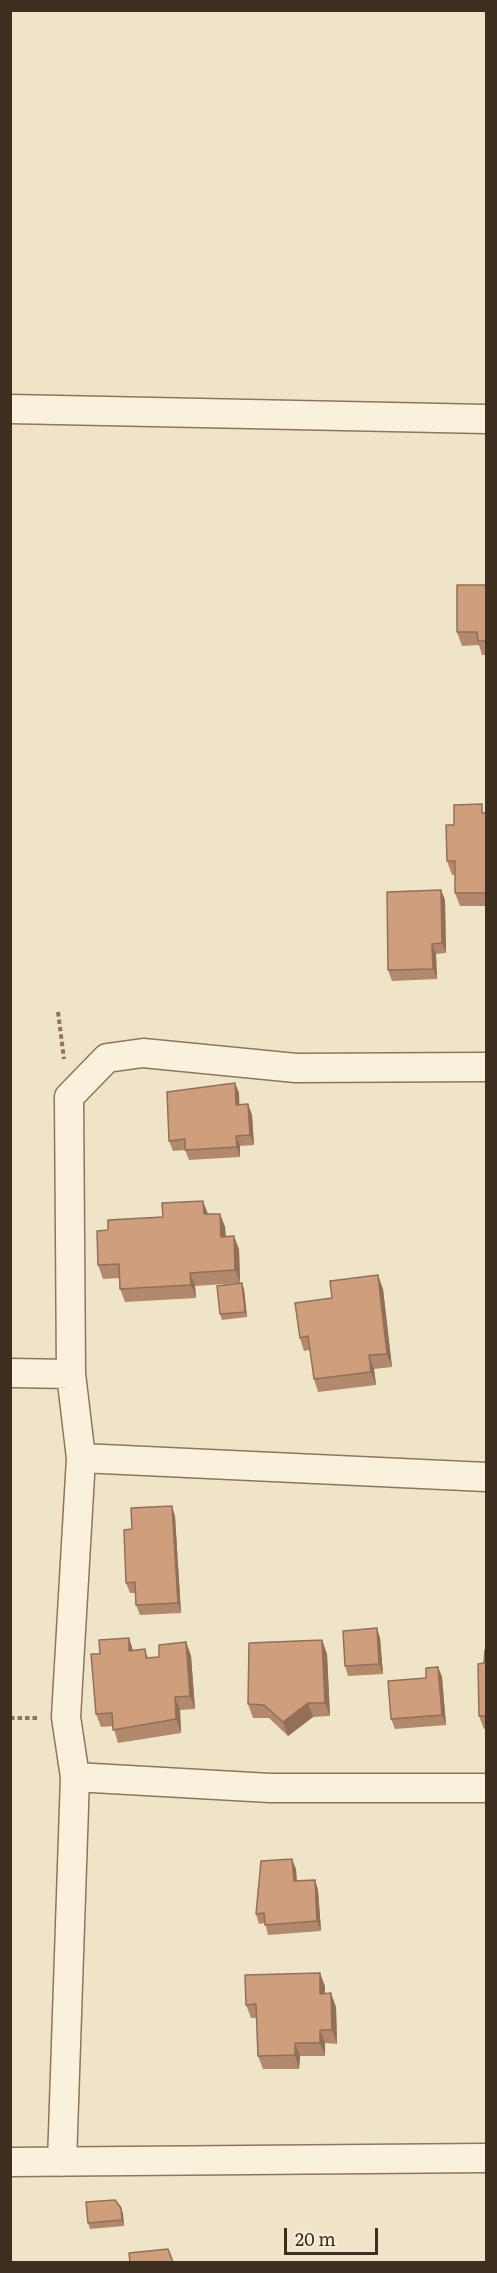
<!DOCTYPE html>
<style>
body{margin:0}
#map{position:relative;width:497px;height:2273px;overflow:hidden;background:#f0e4c8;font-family:Literata,serif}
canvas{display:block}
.frame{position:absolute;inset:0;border:12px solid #3d2e20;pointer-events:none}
.scale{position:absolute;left:284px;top:2228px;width:94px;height:27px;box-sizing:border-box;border:3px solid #3d2e20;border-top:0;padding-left:8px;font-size:18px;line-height:21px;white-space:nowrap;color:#3d2e20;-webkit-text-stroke:4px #f7eed8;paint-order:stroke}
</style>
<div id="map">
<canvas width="497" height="2273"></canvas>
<div class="frame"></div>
<div class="scale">20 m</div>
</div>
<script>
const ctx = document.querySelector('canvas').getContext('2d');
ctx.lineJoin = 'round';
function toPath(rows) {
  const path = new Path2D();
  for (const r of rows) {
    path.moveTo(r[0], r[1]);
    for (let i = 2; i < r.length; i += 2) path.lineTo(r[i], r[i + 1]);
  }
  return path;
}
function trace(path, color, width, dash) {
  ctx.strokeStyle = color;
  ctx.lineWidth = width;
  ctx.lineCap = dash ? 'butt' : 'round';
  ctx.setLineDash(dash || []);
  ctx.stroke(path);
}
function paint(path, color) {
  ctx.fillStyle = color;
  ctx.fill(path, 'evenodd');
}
const minor = toPath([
 [10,409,486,419],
 [10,1373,71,1374],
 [81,1458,486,1477],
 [75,1777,270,1788,486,1788],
 [10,2162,486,2158],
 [62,2162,75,1777,66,1717,81,1458,71,1374,69,1097,107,1058,143,1053,296,1068,486,1067]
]);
trace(minor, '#8d765c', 31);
trace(toPath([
 [58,1012,64,1059],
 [10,1718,37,1718]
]), '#8d765c', 4, [4.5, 3]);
trace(minor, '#faf1dc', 28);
paint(toPath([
 [486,585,486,655,482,655,479,645,462,646,457,632],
 [485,813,486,813,486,906,460,906,455,893,455,875,452,875,447,861,454,825],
 [441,890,445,900,446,953,436,954,437,979,392,981,388,970],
 [235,1083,239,1093,239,1105,248,1104,252,1115,254,1145,240,1146,240,1157,189,1160,185,1150,173,1151,169,1141],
 [208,1214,220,1214,225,1227,226,1236,239,1249,240,1283,195,1286,196,1298,125,1302,120,1289,119,1278,103,1279,98,1265,108,1230],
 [244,1289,247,1317,222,1320,220,1314],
 [383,1289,392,1367,374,1369,376,1385,318,1392,314,1379,310,1350,304,1351,300,1338,332,1298],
 [175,1516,181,1613,140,1615,136,1605,136,1593,130,1593,126,1583,132,1529],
 [129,1638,133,1650,145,1649,148,1658,159,1657,186,1642,191,1656,195,1709,180,1710,181,1733,118,1743,113,1726,101,1727,96,1714,100,1654],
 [380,1638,383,1674,348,1676,345,1666],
 [322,1640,327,1654,330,1716,313,1717,288,1736,269,1718,253,1718,248,1704],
 [486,1650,486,1729,484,1729,479,1716],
 [438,1667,442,1677,446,1725,395,1729,391,1719,426,1678],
 [296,1869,297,1881,315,1880,318,1890,321,1931,268,1935,265,1923,259,1924,256,1914],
 [325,1986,325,1993,336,2007,337,2044,325,2043,325,2056,300,2056,299,2069,263,2069,258,2056,257,2018,251,2018,246,2005],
 [121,2208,123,2214,124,2226,90,2229,88,2223]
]), '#b2896c');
paint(toPath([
 [441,890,445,900,446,953,442,943],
 [432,944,436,954,437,979,433,969],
 [235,1083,239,1093,240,1115,236,1105],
 [248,1104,252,1115,254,1145,250,1135],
 [236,1136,240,1146,240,1157,237,1147],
 [203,1201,208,1214,204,1214],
 [220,1214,225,1227,226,1250,221,1237],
 [234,1236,239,1249,240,1283,235,1270],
 [190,1273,195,1286,196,1298,191,1285],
 [378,1275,383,1289,392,1367,387,1354],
 [242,1283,244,1289,247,1317,245,1312],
 [369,1355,374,1369,376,1385,371,1372],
 [172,1506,175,1516,181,1613,178,1603],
 [377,1628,380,1638,383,1674,379,1664],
 [129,1638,133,1651,129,1651],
 [322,1640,327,1654,330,1716,325,1703],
 [186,1642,191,1656,195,1709,190,1696],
 [438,1667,442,1677,446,1725,442,1715],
 [175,1697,180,1710,181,1733,176,1719],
 [308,1703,313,1717,288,1736,283,1722],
 [292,1859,296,1869,297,1891,294,1881],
 [315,1880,318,1890,321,1931,317,1921],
 [320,1973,325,1986,325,2007,320,1994],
 [331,1993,336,2007,337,2044,332,2030],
 [320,2030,325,2043,325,2056,320,2043],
 [295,2043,300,2056,299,2069,295,2055],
 [121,2208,123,2214,124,2226,122,2220]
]), '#916f58');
const building = toPath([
 [457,585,486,585,486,641,478,641,477,632,457,632,457,585],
 [482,804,482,813,486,813,486,893,455,893,455,861,447,861,446,825,454,825,454,805,482,804],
 [441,890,442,943,432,944,433,969,388,970,387,892,441,890],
 [235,1083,236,1105,248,1104,250,1135,236,1136,237,1147,185,1150,185,1139,169,1141,167,1092,235,1083],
 [203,1201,204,1214,220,1214,221,1237,234,1236,235,1270,190,1273,191,1285,120,1289,119,1264,98,1265,97,1231,108,1230,108,1220,163,1217,162,1203,203,1201],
 [378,1275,387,1354,369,1355,371,1372,314,1379,308,1336,300,1338,295,1303,332,1298,330,1281,378,1275],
 [242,1283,245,1312,220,1314,217,1286,242,1283],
 [172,1506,178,1603,136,1605,135,1582,126,1583,124,1530,132,1529,131,1508,172,1506],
 [377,1628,379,1664,345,1666,343,1631,377,1628],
 [129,1638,129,1651,145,1649,146,1658,159,1657,159,1645,186,1642,190,1696,175,1697,176,1719,113,1730,112,1713,96,1714,91,1654,100,1654,99,1640,129,1638],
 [322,1640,325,1703,308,1703,283,1722,264,1705,248,1704,249,1643,322,1640],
 [485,1650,486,1650,486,1716,479,1716,478,1664,484,1663,485,1650],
 [438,1667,442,1715,391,1719,388,1681,426,1678,426,1668,438,1667],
 [292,1859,294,1881,315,1880,317,1921,265,1925,264,1913,256,1914,261,1861,292,1859],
 [320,1973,320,1994,331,1993,332,2030,320,2030,320,2043,295,2043,295,2055,258,2056,256,2004,246,2005,245,1975,320,1973],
 [115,2200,121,2208,122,2220,88,2223,86,2202,115,2200],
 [168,2249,173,2262,130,2262,129,2253,168,2249]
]);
paint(building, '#cf9f7d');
trace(building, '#916f58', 1.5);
</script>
